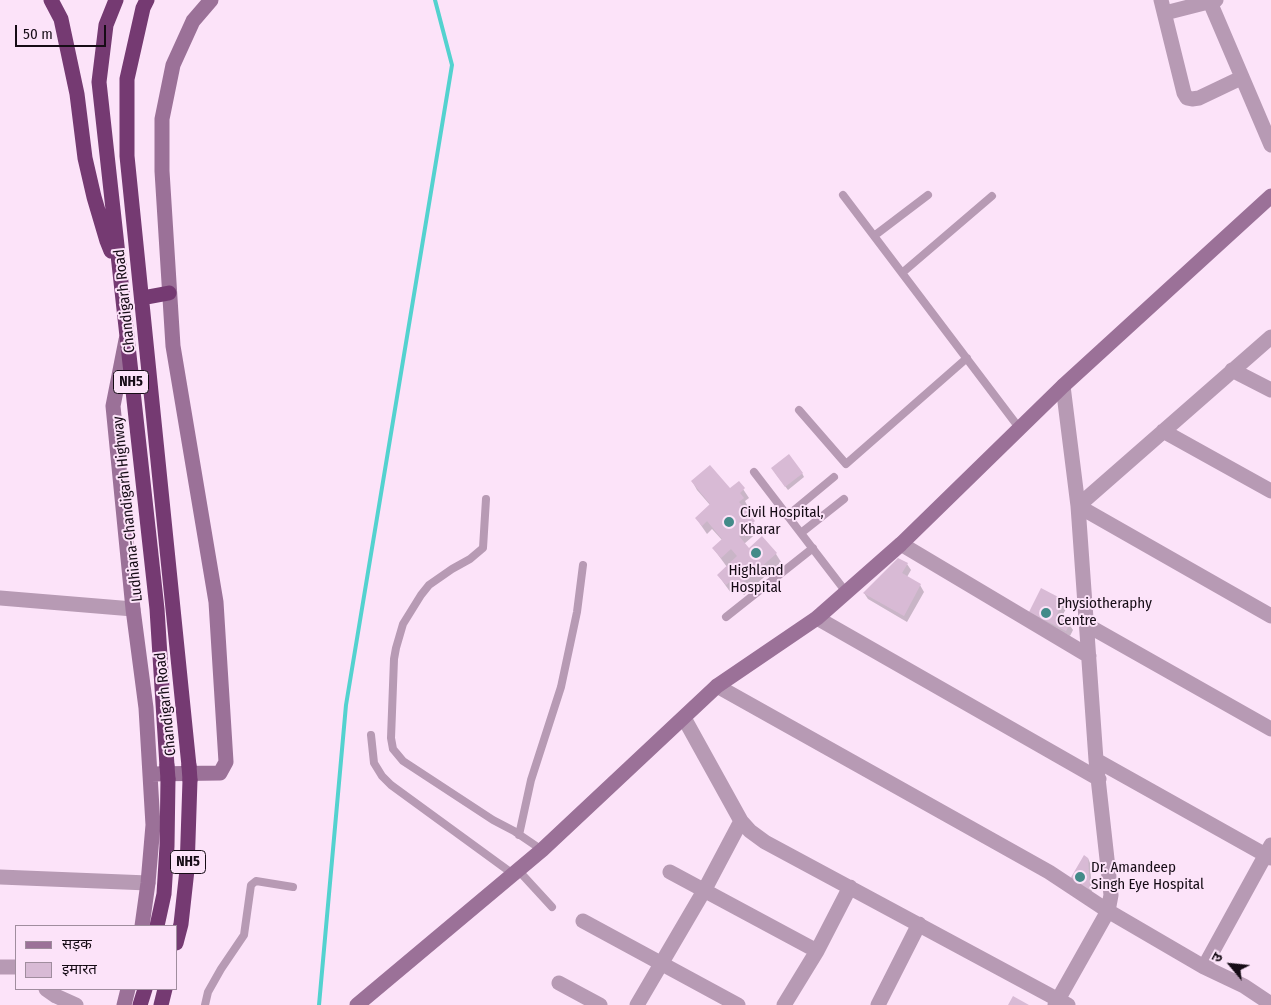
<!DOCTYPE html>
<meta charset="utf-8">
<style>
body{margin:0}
#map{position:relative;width:1271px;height:1005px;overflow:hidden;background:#fce3f9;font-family:"Fira Sans Condensed","Noto Sans Devanagari",sans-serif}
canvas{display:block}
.legend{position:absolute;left:15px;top:925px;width:162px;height:65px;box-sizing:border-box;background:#fce3f9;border:1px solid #a08d9e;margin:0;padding:6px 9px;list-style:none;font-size:15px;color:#160c16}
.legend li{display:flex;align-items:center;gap:10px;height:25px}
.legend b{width:25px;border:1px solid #a08d9e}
.north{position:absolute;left:1206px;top:940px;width:50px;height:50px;-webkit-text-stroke:4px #fce3f9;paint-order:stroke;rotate:298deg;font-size:14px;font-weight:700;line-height:20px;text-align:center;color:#160c16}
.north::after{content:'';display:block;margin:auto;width:18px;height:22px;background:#160c16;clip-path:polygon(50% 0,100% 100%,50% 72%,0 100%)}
.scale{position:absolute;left:15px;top:25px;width:91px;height:22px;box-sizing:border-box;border:2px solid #160c16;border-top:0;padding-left:6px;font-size:15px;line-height:18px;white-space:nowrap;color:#160c16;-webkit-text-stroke:4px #fce3f9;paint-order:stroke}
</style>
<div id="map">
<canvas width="1271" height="1005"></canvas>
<ul class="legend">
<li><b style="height:6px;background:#9b7198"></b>सड़क</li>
<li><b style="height:14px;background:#d8bad5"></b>इमारत</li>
</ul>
<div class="north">उ</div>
<div class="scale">50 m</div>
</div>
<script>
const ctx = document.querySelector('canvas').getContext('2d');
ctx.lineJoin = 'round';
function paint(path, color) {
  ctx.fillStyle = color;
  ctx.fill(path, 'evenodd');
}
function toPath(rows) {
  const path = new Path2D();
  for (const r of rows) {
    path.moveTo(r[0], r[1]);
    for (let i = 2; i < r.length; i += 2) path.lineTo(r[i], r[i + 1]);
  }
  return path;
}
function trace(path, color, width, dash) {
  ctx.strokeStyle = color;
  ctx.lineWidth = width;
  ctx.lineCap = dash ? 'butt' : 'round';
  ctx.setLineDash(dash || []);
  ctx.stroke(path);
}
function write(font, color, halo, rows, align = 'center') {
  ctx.font = font + ' "Fira Sans Condensed",sans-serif';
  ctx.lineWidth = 4;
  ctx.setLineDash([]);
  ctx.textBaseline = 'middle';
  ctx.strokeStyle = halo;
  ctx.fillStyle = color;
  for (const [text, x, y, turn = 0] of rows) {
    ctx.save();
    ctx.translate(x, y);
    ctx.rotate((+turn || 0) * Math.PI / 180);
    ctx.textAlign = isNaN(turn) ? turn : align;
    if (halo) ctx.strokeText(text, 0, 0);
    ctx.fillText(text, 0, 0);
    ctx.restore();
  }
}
paint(toPath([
 [775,473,802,473,804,477,788,490],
 [692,481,730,490,739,483,749,498,745,501,748,507,744,510,759,531,744,544,749,550,776,554,781,562,744,595,738,587,731,593,718,575,727,567,713,548,722,540,712,529,707,534,696,518,710,505,697,490],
 [907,564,911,570,907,577,920,585,924,592,907,622,868,599,864,593],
 [1063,601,1067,607,1060,620,1069,624,1073,630,1070,636,1034,619,1031,612],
 [1088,858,1090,863,1092,893,1074,883]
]), '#0003');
trace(toPath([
 [319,1005,346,705,452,65,435,0]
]), '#53d2cf', 4);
paint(toPath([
 [789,454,803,473,785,487,771,468],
 [710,465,730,488,739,481,745,488,740,493,744,498,739,502,755,521,739,536,749,548,762,536,777,553,738,587,732,580,726,585,717,575,737,556,731,549,721,558,712,548,722,539,707,521,702,526,695,518,710,504,691,481],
 [898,558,908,563,902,573,921,584,904,616,863,593],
 [1041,588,1064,600,1056,616,1070,623,1066,631,1029,612],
 [1084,855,1088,858,1090,890,1070,879],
 [1013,996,1029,1005,1008,1005]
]), '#d8bad5');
trace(toPath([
 [843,195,1020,429],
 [874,236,928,195],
 [902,273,992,196],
 [799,410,846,464,967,358],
 [754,472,846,592],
 [486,499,483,548,470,559,452,569,429,585,421,595,403,624,396,648,394,659,391,738,393,749,403,761,493,820,514,831,542,850],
 [787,516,834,477],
 [801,533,844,499],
 [726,617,813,548],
 [371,735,374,763,382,776,391,785,513,874],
 [519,835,531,780,561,687,577,612,583,565],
 [518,870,552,907],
 [205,1005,208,992,221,969,244,935,251,885,256,881,293,887]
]), '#b79ab4', 8);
trace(toPath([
 [1161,0,1184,93,1187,98,1192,99,1199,98,1241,78],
 [1210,2,1271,145],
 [1165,13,1216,0],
 [1271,337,1078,506,1271,616],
 [1232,370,1271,390],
 [1163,431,1271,491],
 [901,544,1089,656],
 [0,598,133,609],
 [817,618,1099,779],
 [1087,625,1271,729],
 [717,686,1049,872,1108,911,1204,967,1244,986,1271,1004],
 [684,718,741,821,750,831,765,842,1068,1005],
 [1096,760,1271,858],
 [670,872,817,951],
 [0,877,148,883],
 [583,921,738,1005],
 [0,967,16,967],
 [1204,967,1271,845],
 [559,983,600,1005],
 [46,989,56,996,76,1005],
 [637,1005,705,889,741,821],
 [784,1005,817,951,850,887],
 [878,1005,919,924],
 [1055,1005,1108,911,1111,895,1096,760,1078,506,1063,386]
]), '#b79ab4', 15);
trace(toPath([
 [126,340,113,406,133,609,146,708,153,825,148,883,142,926],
 [150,774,220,773,226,762,216,602,173,346,162,171,162,119,173,65,193,21,211,0],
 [124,1005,128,989],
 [357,1005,542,850,717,686,817,618,901,544,1063,386,1271,196]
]), '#9b7198', 15);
trace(toPath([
 [51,0,61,19,77,94,85,158,94,197,107,241,111,251],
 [116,0,106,25,99,82,157,609,167,766],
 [147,0,143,8,127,79,127,156,189,766],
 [142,298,169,293],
 [157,926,164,894,167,846,168,779],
 [176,943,181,924,187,870,190,780],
 [140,1005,145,989],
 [161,1005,165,989]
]), '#753a72', 15);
trace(toPath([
 [167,766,168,779],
 [189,766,190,780]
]), '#753a72', 15);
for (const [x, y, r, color] of [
 [729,522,6,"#438b89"],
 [756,553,6,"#438b89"],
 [1046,613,6,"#438b89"],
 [1080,877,6,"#438b89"]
]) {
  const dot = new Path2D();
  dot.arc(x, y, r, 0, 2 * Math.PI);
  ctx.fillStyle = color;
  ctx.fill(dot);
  trace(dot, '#fce3f9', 2);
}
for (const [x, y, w] of [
 [131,382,35],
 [188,862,35]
]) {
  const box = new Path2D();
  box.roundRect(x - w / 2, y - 11.5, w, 23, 4);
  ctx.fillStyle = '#fce3f9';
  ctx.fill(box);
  trace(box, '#160c16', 1);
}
write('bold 14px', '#160c16', null, [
 ["NH5",131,382],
 ["NH5",188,862]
]);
write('15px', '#160c16', '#fce3f9', [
 ["Chandigarh Road",125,301,-96],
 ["Ludhiana-Chandigarh Highway",128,509,-96],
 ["Chandigarh Road",166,704,-96]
]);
write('15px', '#160c16', '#fce3f9', [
 ["Civil Hospital,",740,513],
 ["Kharar",740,530],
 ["Highland",756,571,"center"],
 ["Hospital",756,588,"center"],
 ["Physiotheraphy",1057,604],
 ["Centre",1057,621],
 ["Dr. Amandeep",1091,868],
 ["Singh Eye Hospital",1091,885]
], 'left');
</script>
